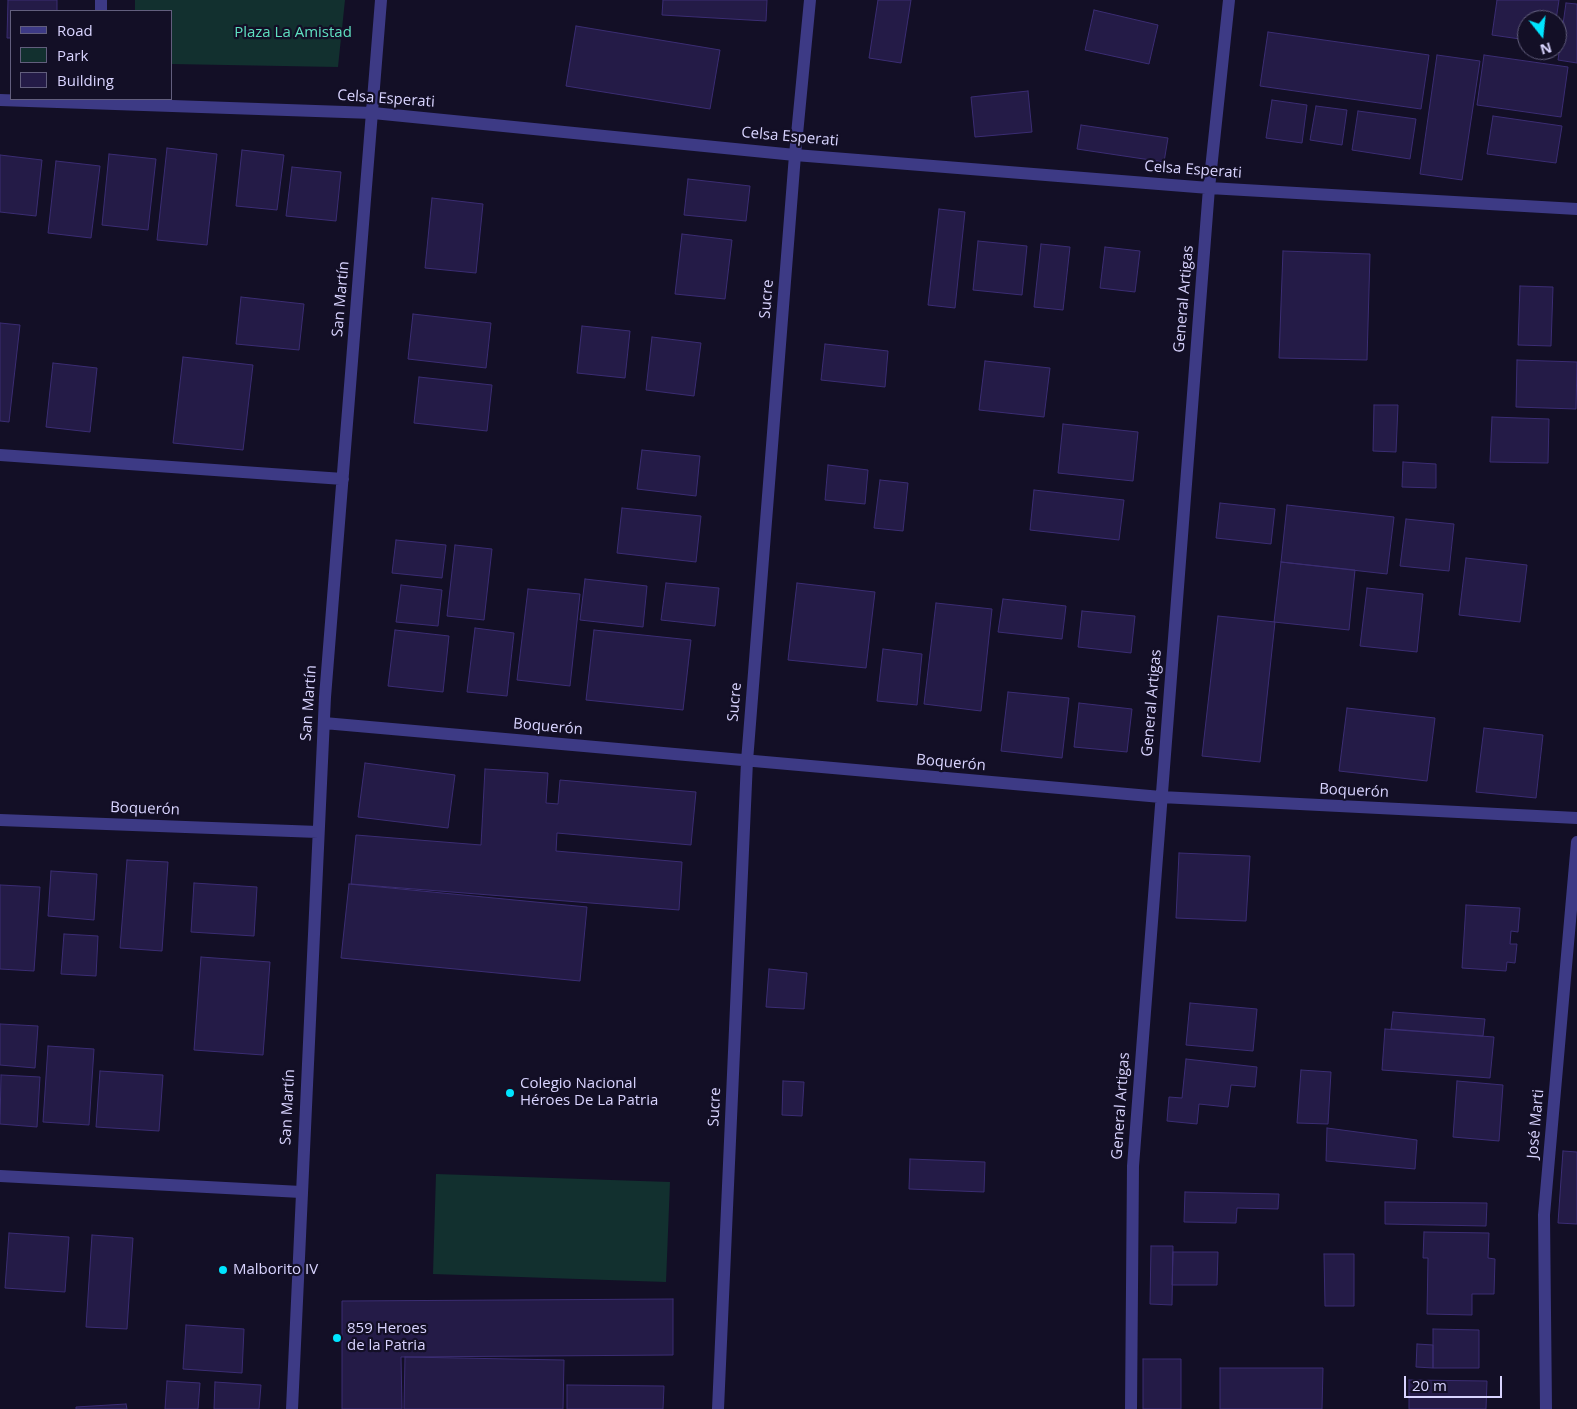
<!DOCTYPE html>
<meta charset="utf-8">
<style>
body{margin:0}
#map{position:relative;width:1577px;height:1409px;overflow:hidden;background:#130f26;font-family:"Open Sans",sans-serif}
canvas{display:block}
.legend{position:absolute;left:10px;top:10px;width:162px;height:90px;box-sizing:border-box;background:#130f26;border:1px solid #625e7d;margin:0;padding:6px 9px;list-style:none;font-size:15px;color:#d9d4ff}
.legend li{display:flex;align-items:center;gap:10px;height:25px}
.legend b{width:25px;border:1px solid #625e7d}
.north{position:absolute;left:1517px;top:10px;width:50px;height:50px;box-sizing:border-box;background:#130f26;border:1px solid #625e7d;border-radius:50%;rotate:164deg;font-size:14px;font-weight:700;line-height:20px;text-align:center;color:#d9d4ff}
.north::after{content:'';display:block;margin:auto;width:18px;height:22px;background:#00e5ff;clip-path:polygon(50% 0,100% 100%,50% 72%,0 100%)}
.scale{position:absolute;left:1404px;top:1376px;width:98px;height:22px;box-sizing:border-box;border:2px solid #d9d4ff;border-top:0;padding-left:6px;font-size:15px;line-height:18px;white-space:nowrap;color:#d9d4ff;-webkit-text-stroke:4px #130f26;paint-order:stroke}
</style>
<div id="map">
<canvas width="1577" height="1409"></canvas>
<ul class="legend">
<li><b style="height:6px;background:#3d3a85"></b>Road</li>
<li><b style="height:14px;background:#12302f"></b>Park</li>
<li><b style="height:14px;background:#241b47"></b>Building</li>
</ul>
<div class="north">N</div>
<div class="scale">20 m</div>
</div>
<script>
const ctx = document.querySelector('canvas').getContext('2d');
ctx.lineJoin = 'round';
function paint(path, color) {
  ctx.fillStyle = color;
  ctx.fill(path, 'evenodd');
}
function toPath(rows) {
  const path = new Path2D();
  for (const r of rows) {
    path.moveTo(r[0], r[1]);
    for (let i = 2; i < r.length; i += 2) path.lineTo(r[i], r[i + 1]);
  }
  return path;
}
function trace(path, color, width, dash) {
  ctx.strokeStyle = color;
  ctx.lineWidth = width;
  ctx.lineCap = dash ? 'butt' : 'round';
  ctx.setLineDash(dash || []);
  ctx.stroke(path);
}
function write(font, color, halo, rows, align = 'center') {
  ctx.font = font + ' "Open Sans",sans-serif';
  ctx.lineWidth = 4.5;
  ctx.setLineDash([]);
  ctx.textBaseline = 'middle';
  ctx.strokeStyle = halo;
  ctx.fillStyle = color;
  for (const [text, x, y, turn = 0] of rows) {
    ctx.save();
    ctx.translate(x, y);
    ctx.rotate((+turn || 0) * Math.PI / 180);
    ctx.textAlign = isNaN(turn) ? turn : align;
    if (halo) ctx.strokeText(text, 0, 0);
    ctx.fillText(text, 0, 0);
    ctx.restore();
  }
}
paint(toPath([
 [135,0,345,0,338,67,171,64,171,11,135,11],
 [436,1174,670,1182,666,1282,433,1274]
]), '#12302f');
const building = toPath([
 [8,0,57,0,57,11,11,11,11,38,7,38,8,0],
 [663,0,767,0,766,21,662,15,663,0],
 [878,0,911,0,901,63,869,58,878,0],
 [1497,0,1559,0,1556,20,1527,20,1527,40,1492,35,1497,0],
 [1566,3,1577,4,1577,63,1558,60,1566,3],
 [1094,10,1158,25,1149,64,1085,50,1094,10],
 [576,26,720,50,710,109,566,86,576,26],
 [1268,32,1429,55,1421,109,1260,86,1268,32],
 [1437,55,1480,61,1462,180,1420,174,1437,55],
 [1484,55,1568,67,1561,117,1477,105,1484,55],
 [1028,91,1032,132,975,137,971,97,1028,91],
 [1272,100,1307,105,1302,143,1266,138,1272,100],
 [1316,106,1347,110,1342,145,1310,140,1316,106],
 [1358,111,1416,119,1410,159,1352,150,1358,111],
 [1493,116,1562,126,1556,163,1487,154,1493,116],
 [1081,125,1168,138,1164,162,1077,149,1081,125],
 [167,148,217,154,207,245,157,240,167,148],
 [242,150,284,155,277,210,236,206,242,150],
 [109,154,156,159,148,230,102,225,109,154],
 [0,155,42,160,36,216,0,212,0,155],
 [56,161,100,166,91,238,48,233,56,161],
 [292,167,341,172,336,221,286,216,292,167],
 [688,179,750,186,746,221,684,215,688,179],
 [432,198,483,204,476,273,425,268,432,198],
 [939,209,965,212,955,308,928,305,939,209],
 [682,234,732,240,725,299,675,294,682,234],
 [978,241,1027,246,1022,295,973,290,978,241],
 [1041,244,1070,247,1063,310,1034,307,1041,244],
 [1105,247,1140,251,1135,292,1100,288,1105,247],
 [1283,251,1370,254,1367,360,1279,358,1283,251],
 [1520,286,1553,287,1551,346,1518,345,1520,286],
 [241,297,304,304,299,350,236,344,241,297],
 [413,314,491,323,486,368,408,359,413,314],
 [0,323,20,325,9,422,0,421,0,323],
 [582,326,630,331,625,378,577,373,582,326],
 [652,337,701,343,694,396,646,390,652,337],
 [825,344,888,351,885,387,821,380,825,344],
 [183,357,253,365,243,450,173,443,183,357],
 [1517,360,1577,362,1576,409,1516,407,1517,360],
 [985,361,1050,368,1044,417,979,410,985,361],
 [53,363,97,368,90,432,46,427,53,363],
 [419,377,492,385,487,431,414,423,419,377],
 [1374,405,1398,405,1396,452,1373,451,1374,405],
 [1492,417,1549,419,1548,463,1490,462,1492,417],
 [1063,424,1138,432,1133,481,1058,473,1063,424],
 [642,450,700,456,696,496,637,489,642,450],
 [1403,462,1436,464,1436,488,1402,487,1403,462],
 [828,465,868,470,865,504,825,500,828,465],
 [880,480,908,483,903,531,874,528,880,480],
 [1034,490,1124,500,1119,540,1030,530,1034,490],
 [1220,503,1275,509,1271,544,1216,538,1220,503],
 [1287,505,1394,517,1387,574,1281,562,1287,505],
 [622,508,701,516,696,562,617,553,622,508],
 [1406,519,1454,524,1449,571,1400,566,1406,519],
 [396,540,446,545,442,578,392,573,396,540],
 [455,545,492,549,484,620,447,616,455,545],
 [1466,558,1527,565,1520,622,1459,615,1466,558],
 [1281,562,1355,570,1349,630,1274,622,1281,562],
 [585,579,647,586,643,627,580,620,585,579],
 [666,583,719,588,715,626,661,620,666,583],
 [797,583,875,592,866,668,788,660,797,583],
 [401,585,442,590,438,626,396,622,401,585],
 [1367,588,1423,594,1417,652,1360,646,1367,588],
 [528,589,580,594,570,686,517,680,528,589],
 [1003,599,1066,606,1062,639,998,632,1003,599],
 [936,603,992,609,981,711,924,704,936,603],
 [1082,611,1135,616,1131,653,1078,647,1082,611],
 [1218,616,1275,622,1260,762,1202,756,1218,616],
 [475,628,514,633,507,696,467,692,475,628],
 [395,630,449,636,443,692,388,686,395,630],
 [594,630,691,640,683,710,586,700,594,630],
 [883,649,922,654,917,705,877,701,883,649],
 [1008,692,1069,698,1062,758,1001,751,1008,692],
 [1079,703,1132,709,1127,752,1074,747,1079,703],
 [1347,708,1435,718,1427,781,1339,771,1347,708],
 [1484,728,1543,735,1536,798,1476,792,1484,728],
 [365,763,455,775,448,828,358,817,365,763],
 [485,769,548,773,546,803,558,804,560,780,696,792,691,845,557,833,556,851,682,862,679,910,351,884,356,835,481,845,485,769],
 [1179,853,1250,856,1246,921,1176,918,1179,853],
 [127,860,168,862,162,951,120,948,127,860],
 [51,871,97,874,94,920,48,916,51,871],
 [194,883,257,887,254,936,191,932,194,883],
 [349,884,587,907,580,981,341,958,349,884],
 [0,885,40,887,34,971,0,969,0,885],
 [1466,905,1520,908,1518,932,1511,931,1510,944,1517,944,1515,963,1507,962,1506,971,1462,968,1466,905],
 [64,934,98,936,96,976,61,974,64,934],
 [201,957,270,962,263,1055,194,1050,201,957],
 [769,969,807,973,804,1009,766,1007,769,969],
 [1190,1003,1257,1009,1253,1051,1186,1045,1190,1003],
 [1393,1012,1485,1019,1483,1036,1391,1029,1393,1012],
 [0,1024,38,1026,35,1068,0,1065,0,1024],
 [1385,1029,1494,1037,1490,1078,1382,1070,1385,1029],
 [48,1046,94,1049,89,1125,43,1122,48,1046],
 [1186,1059,1257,1067,1255,1087,1231,1085,1228,1107,1199,1104,1197,1124,1167,1121,1169,1097,1182,1098,1186,1059],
 [1301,1070,1331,1072,1328,1124,1297,1123,1301,1070],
 [100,1071,163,1075,159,1131,96,1127,100,1071],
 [1,1075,40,1077,37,1127,0,1124,1,1075],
 [783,1081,804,1082,802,1116,782,1115,783,1081],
 [1457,1081,1503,1085,1499,1141,1453,1137,1457,1081],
 [1327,1128,1417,1140,1415,1169,1326,1161,1327,1128],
 [1563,1151,1577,1152,1577,1224,1558,1223,1563,1151],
 [910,1159,985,1162,984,1192,909,1189,910,1159],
 [1185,1192,1279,1194,1278,1209,1237,1208,1236,1223,1184,1222,1185,1192],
 [1385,1202,1487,1203,1486,1226,1385,1224,1385,1202],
 [1424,1232,1489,1233,1488,1258,1495,1259,1494,1294,1472,1294,1472,1315,1427,1314,1428,1258,1423,1258,1424,1232],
 [9,1233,69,1237,65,1292,5,1288,9,1233],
 [92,1235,133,1238,127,1329,86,1327,92,1235],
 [1151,1246,1173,1246,1172,1305,1150,1304,1151,1246],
 [1173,1252,1218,1252,1217,1285,1172,1285,1173,1252],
 [1324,1254,1354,1254,1354,1306,1325,1306,1324,1254],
 [673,1299,673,1355,401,1357,402,1409,342,1409,342,1301,673,1299],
 [186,1325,244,1329,242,1373,183,1369,186,1325],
 [1433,1329,1479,1330,1479,1368,1433,1368,1433,1329],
 [1417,1344,1433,1345,1433,1368,1416,1367,1417,1344],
 [405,1357,564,1360,563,1409,404,1409,405,1357],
 [1143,1359,1181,1359,1181,1409,1143,1409,1143,1359],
 [1220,1368,1323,1368,1322,1409,1220,1409,1220,1368],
 [1409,1380,1487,1381,1486,1409,1409,1409,1409,1380],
 [167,1381,200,1383,198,1409,165,1409,167,1381],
 [215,1382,261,1385,259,1409,214,1409,215,1382],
 [567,1385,664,1386,663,1409,567,1409,567,1385],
 [126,1404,127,1409,76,1409,76,1407,126,1404]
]);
paint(building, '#241b47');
trace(building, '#3b2d73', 1);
trace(toPath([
 [101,11,101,0],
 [0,100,373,113,795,155,1209,188,1577,209],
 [0,455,343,479],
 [324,723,1161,797,1577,818],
 [0,820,318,832],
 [0,1176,301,1192],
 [292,1409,325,697,381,0],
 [718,1409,747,761,795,155,810,0],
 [1131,1409,1133,1166,1209,188,1229,0],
 [1546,1409,1544,1215,1577,842]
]), '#3d3a85', 12);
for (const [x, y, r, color] of [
 [510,1093,5,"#00e5ff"],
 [223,1270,5,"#00e5ff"],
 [337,1338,5,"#00e5ff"]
]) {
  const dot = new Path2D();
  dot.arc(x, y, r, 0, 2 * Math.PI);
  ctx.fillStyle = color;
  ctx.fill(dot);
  trace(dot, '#130f26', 2);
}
write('15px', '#5fe0c0', '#130f26', [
 ["Plaza La Amistad",293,33]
]);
write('15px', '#d9d4ff', '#130f26', [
 ["Celsa Esperati",386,99,4],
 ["Celsa Esperati",790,137,5],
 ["Celsa Esperati",1193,170,4],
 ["San Martín",341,299,-85],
 ["Sucre",767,299,-85],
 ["General Artigas",1184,299,-85],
 ["Sucre",735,702,-85],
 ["San Martín",309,703,-86],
 ["General Artigas",1152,703,-85],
 ["Boquerón",548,727,5],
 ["Boquerón",951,763,5],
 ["Boquerón",1354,791,3],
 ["Boquerón",145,809,2],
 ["General Artigas",1121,1106,-86],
 ["San Martín",288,1107,-87],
 ["Sucre",715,1107,-87],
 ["José Marti",1536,1124,-85]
]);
write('15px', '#d9d4ff', '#130f26', [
 ["Colegio Nacional",520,1084],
 ["Héroes De La Patria",520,1101],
 ["Malborito IV",233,1270],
 ["859 Heroes",347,1329],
 ["de la Patria",347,1346]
], 'left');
</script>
